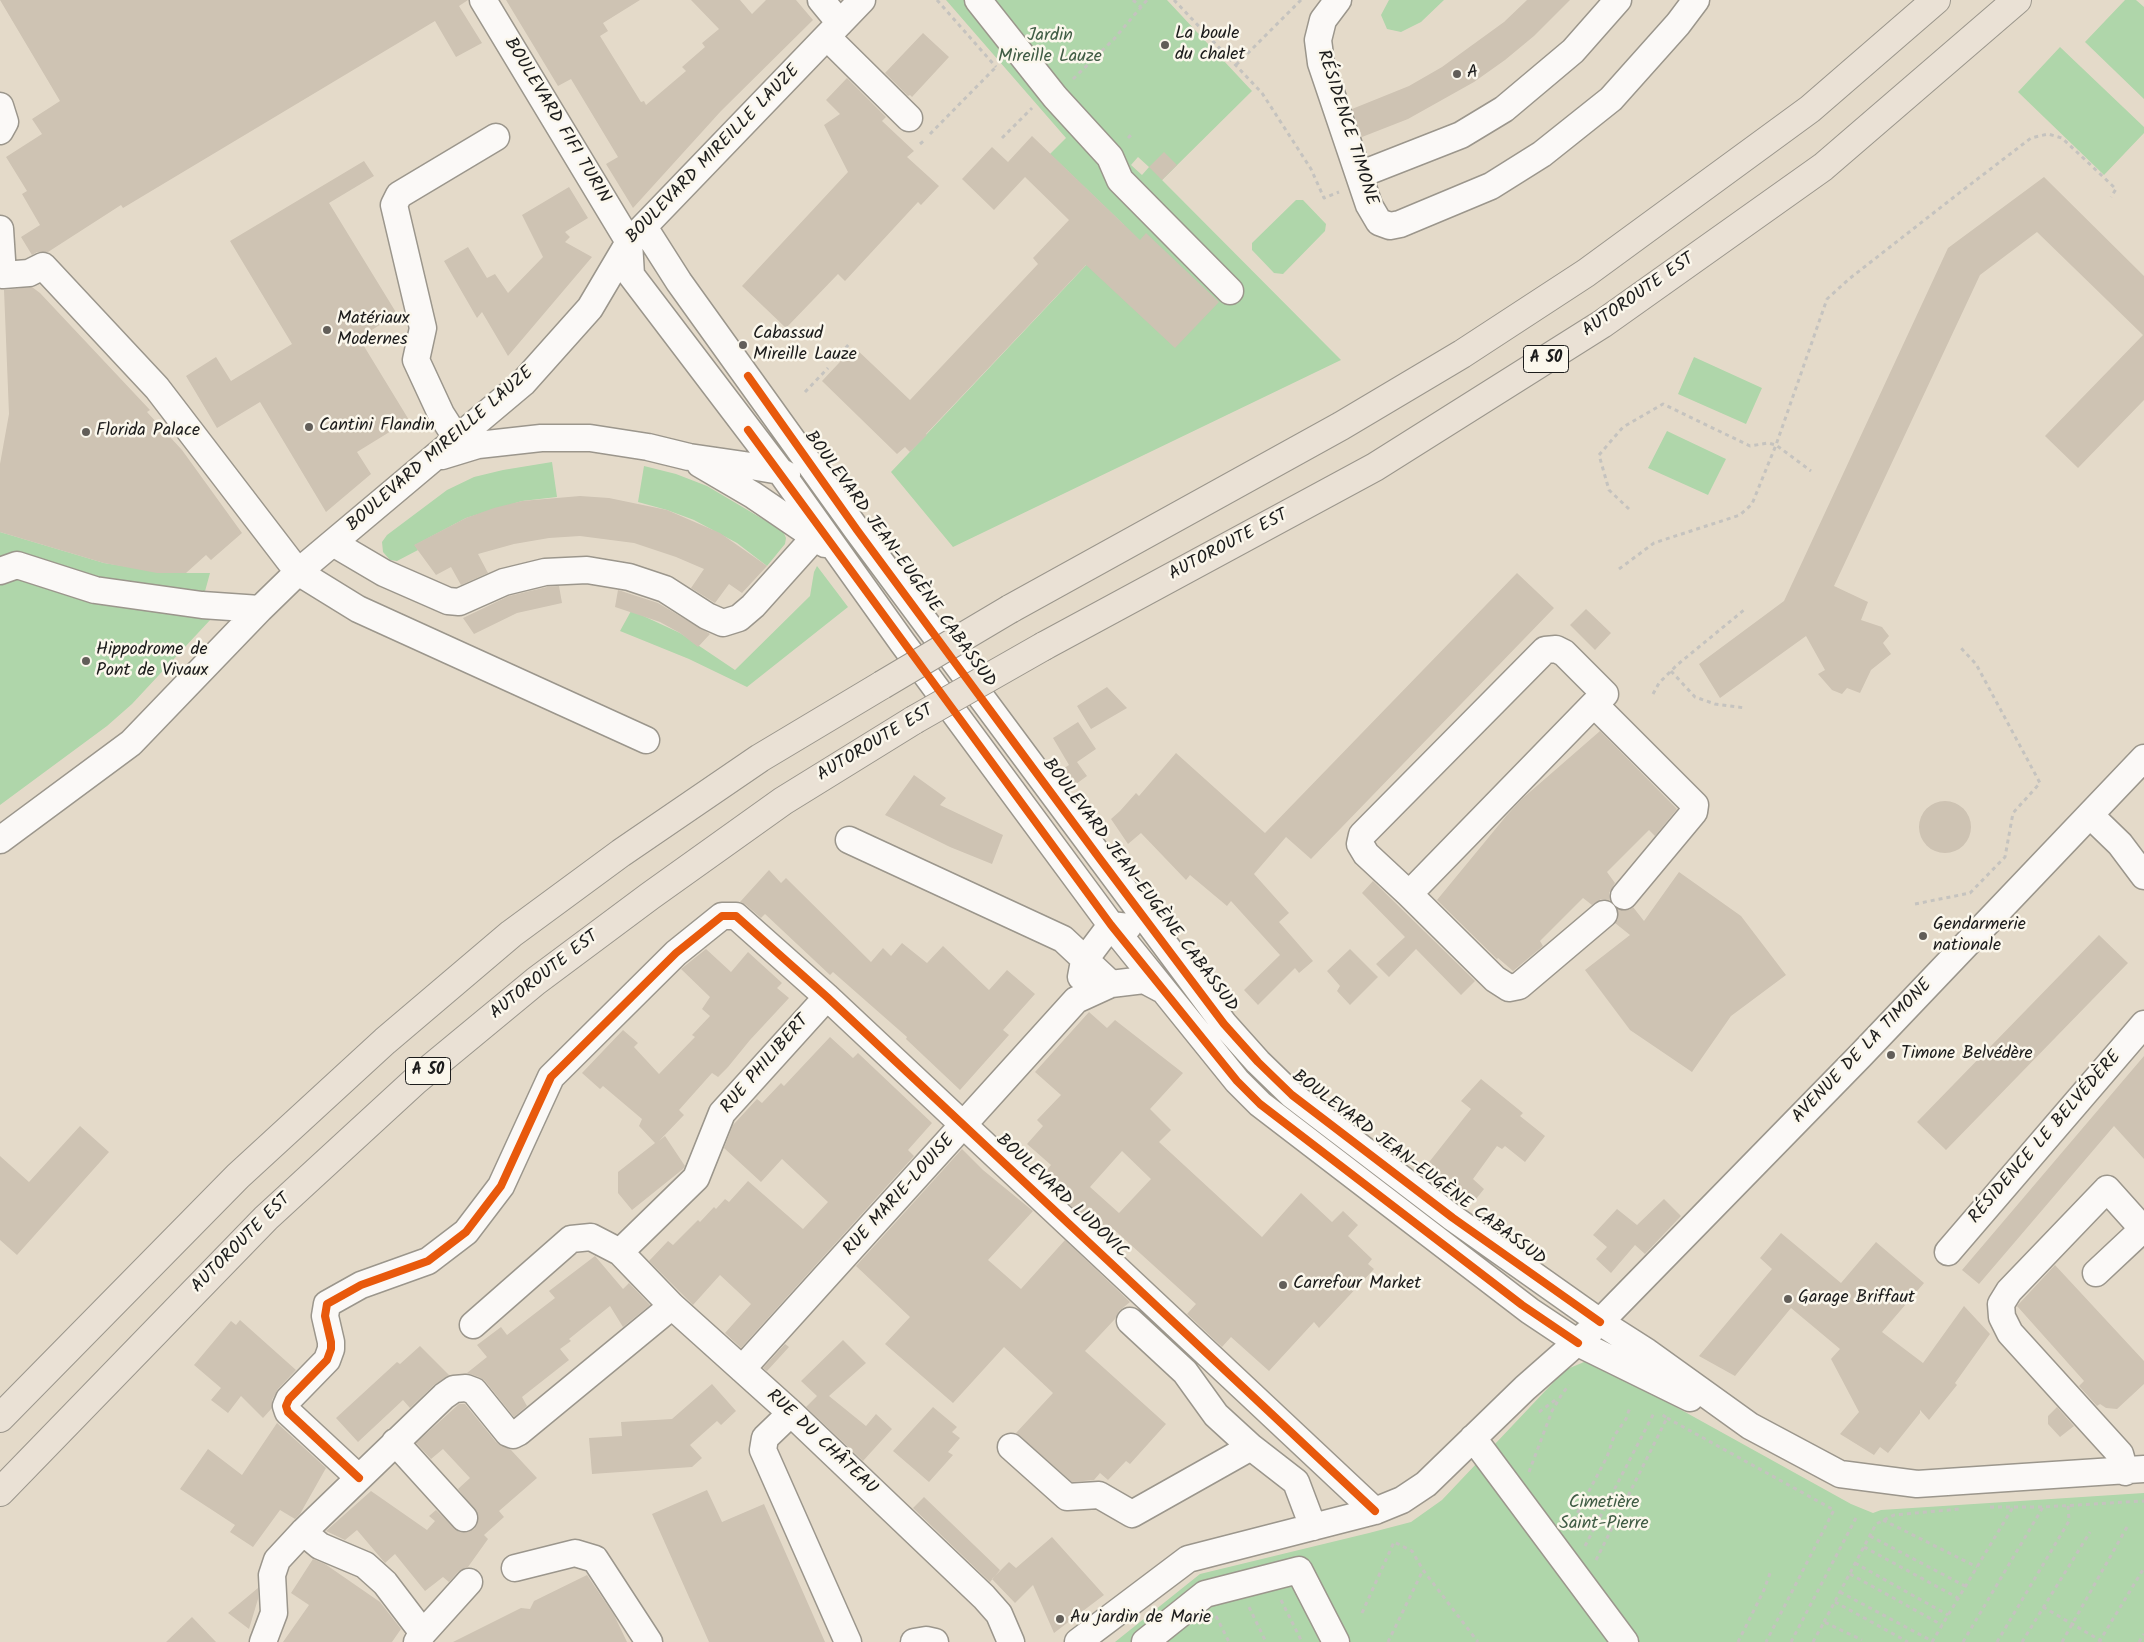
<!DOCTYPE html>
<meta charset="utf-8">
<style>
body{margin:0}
canvas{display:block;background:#e4dac9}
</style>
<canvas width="2144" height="1642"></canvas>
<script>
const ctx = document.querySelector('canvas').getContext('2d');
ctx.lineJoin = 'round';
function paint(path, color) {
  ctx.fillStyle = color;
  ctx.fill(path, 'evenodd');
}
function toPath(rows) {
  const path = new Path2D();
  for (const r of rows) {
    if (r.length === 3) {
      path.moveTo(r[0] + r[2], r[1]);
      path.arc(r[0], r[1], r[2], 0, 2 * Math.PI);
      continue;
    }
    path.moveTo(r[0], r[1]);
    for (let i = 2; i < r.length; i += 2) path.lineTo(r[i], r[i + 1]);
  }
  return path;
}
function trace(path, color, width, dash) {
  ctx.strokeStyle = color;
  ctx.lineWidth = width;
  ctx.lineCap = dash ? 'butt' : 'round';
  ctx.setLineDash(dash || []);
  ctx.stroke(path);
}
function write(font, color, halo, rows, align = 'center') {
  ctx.font = font + ' Kalam,sans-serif';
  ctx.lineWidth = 5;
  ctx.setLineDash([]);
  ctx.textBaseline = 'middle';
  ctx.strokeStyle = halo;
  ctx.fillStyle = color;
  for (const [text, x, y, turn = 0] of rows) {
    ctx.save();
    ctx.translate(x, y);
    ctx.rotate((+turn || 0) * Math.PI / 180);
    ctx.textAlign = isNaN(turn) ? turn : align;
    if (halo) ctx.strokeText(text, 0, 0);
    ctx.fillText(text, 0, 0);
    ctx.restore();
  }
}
paint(toPath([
 [946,0,1167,0,1252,91,1162,180,1341,360,953,547,891,472,1124,225,1050,154,1066,138],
 [1138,157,1149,167,1142,175,1131,165],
 [1389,0,1444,0,1421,22,1401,32,1387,29,1381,15],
 [2125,0,2136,0,2144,7,2144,99,2085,42],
 [2060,47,2144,127,2144,133,2104,175,2018,92],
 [1296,200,1303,200,1326,224,1325,231,1283,274,1274,273,1252,250,1252,243],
 [1694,357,1762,388,1746,424,1678,394],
 [1667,431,1726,459,1708,495,1648,468],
 [552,462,557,497,522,501,466,518,415,545,418,550,397,561,390,560,383,552,382,542,387,535,447,490,474,477,503,470],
 [644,466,676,474,707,486,783,531,786,538,785,544,767,566,737,543,694,520,667,510,638,502],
 [0,532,104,563,167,573,210,573,198,617,211,619,132,704,107,726,0,805],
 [817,566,848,607,747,687,689,659,620,631,631,611,639,614,680,633,735,670,810,596,814,572],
 [1593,1361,1851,1504,1873,1513,1881,1510,2144,1493,2144,1642,1115,1642,1200,1574,1369,1533,1411,1522,1442,1500,1565,1370,1584,1362]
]), '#afd6aa');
paint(toPath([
 [0,0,468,0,459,6,482,43,456,57,435,21,123,208,121,205,48,252,37,252,32,255,21,237,40,225,22,194,27,191,6,157,42,134,32,119,60,101],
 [506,0,640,0,603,23,608,31,600,36,641,102,644,101,646,105,686,71,682,67,705,47,702,43,719,29,691,0,740,0,752,14,766,0,796,0,813,20,721,111,633,208,606,164,618,157,571,79,558,86],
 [1527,0,1570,0,1534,36,1505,60,1474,82,1408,119,1362,137,1352,109,1409,86,1442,67,1504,22],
 [923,33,949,57,912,97,910,95,908,96,885,73],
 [847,78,886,117,882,121,914,151,907,157,939,186,921,205,918,202,845,281,838,274,786,328,742,286,848,172,824,125,840,114,826,100],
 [1032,136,1140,240,1146,233,1219,302,1175,348,1086,265,926,434,927,435,910,452,905,447,897,454,822,381,854,347,910,400,1038,264,1033,258,1069,220,1025,177,994,210,962,179,992,147,1008,162],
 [1164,152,1177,165,1162,180,1149,167],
 [364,161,374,176,329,203,397,314,359,338,409,420,357,452,371,474,326,512,260,402,217,428,186,376,216,357,231,381,292,344,230,241],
 [2044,177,2144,276,2144,400,2078,468,2045,436,2143,335,2037,232,1980,275,1834,586,1868,602,1861,620,1882,627,1889,636,1883,643,1891,654,1871,670,1860,693,1847,688,1842,694,1832,690,1818,674,1825,670,1806,636,1720,698,1699,664,1784,601,1948,248],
 [569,187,588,218,565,232,570,237,565,242,592,257,508,356,482,312,477,318,444,261,468,247,487,278,495,274,508,293,543,257,522,215],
 [32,287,40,293,150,410,147,412,182,450,242,533,211,560,206,555,186,573,157,573,104,563,0,532,0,464,9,414,4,290],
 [580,496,609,498,667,510,720,533,767,566,742,593,729,584,715,603,691,588,704,569,676,557,634,543,580,536,549,538,514,544,478,554,488,573,461,585,451,567,436,575,414,545,466,518,494,508,522,501],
 [1517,573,1554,608,1311,859,1286,837,1254,874,1289,913,1279,922,1313,961,1299,973,1295,968,1258,1005,1244,990,1280,955,1231,901,1227,906,1190,875,1186,880,1141,833,1128,844,1111,819,1120,811,1136,793,1139,796,1176,753,1265,833],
 [559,586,562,603,517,613,474,634,463,618,509,596,547,587],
 [618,590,658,603,710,634,698,647,680,633,660,622,615,607],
 [1586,609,1611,633,1595,650,1570,625],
 [1107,687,1127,708,1091,729,1077,706],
 [1078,722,1096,749,1077,762,1087,776,1072,787,1061,770,1069,765,1053,738],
 [1600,731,1677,809,1655,836,1649,830,1607,872,1615,883,1609,893,1610,900,1601,899,1592,905,1583,898,1540,941,1543,946,1513,971,1498,958,1497,959,1437,900,1507,815,1523,798],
 [914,775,946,798,940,805,1003,835,992,864,950,847,885,815],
 [1945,827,26],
 [769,870,781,883,786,878,871,962,883,948,891,956,902,943,927,963,943,946,989,990,1007,970,1035,994,1003,1030,1009,1035,960,1090,906,1039,907,1037,833,972,830,975,765,914,761,918,746,905,740,902],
 [1679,872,1741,916,1786,975,1731,1016,1692,1072,1630,1030,1585,970,1630,935,1615,923,1618,919,1618,909,1629,910,1633,907,1644,921],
 [1373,881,1475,981,1461,995,1416,949,1389,977,1376,964,1405,937,1362,893],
 [2099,935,2128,963,1946,1150,1917,1122],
 [706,949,731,972,748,952,782,983,777,988,789,998,750,1040,728,1067,718,1077,712,1073,679,1110,684,1115,659,1141,665,1136,685,1166,683,1169,632,1210,618,1193,618,1172,655,1143,639,1126,642,1119,603,1086,600,1089,582,1073,623,1030,638,1043,634,1047,659,1074,695,1037,692,1035,710,1016,702,1009,710,997,681,969],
 [1350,949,1378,977,1350,1005,1337,991,1340,986,1327,971],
 [1089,1012,1107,1028,1115,1020,1183,1073,1150,1109,1171,1130,1159,1142,1262,1237,1301,1193,1332,1222,1343,1211,1358,1225,1348,1236,1372,1259,1368,1264,1374,1269,1319,1328,1314,1322,1269,1371,1231,1337,1222,1347,1187,1314,1196,1304,1109,1225,1101,1233,1070,1205,1059,1184,1054,1189,1041,1177,1051,1165,1027,1144,1043,1126,1037,1120,1061,1095,1035,1072],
 [1122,1151,1151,1179,1119,1213,1090,1187],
 [830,1037,853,1058,858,1053,932,1123,908,1150,914,1156,741,1348,725,1333,751,1304,720,1275,693,1305,649,1261,668,1241,673,1245,698,1220,700,1222,714,1207,716,1209,725,1199,729,1202,748,1181,803,1229,828,1202,782,1159,761,1182,724,1148,733,1125,757,1099,762,1103,781,1083,784,1086],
 [2144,1056,2144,1159,2114,1126,1979,1284,1962,1270],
 [1481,1079,1523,1113,1520,1116,1545,1136,1525,1162,1505,1146,1502,1149,1497,1146,1473,1179,1484,1189,1476,1199,1469,1199,1426,1166,1471,1109,1461,1101],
 [80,1126,109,1152,17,1255,0,1240,0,1156,29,1182],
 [962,1149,983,1170,1033,1211,988,1260,1021,1289,1065,1240,1130,1302,1119,1311,1115,1319,1085,1351,1166,1424,1130,1464,1126,1461,1108,1480,1100,1473,1094,1480,1072,1482,1016,1433,1053,1393,1004,1347,953,1403,885,1344,910,1317,856,1266],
 [1664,1199,1681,1216,1645,1254,1635,1245,1611,1273,1596,1259,1607,1247,1593,1235,1617,1209,1637,1225],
 [1781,1233,1841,1283,1876,1242,1924,1283,1882,1332,1923,1363,1964,1306,1990,1334,1955,1383,1957,1385,1929,1420,1920,1410,1920,1413,1888,1453,1880,1447,1874,1455,1840,1434,1859,1412,1831,1359,1840,1349,1791,1308,1735,1376,1699,1356,1772,1269,1760,1258],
 [595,1256,623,1289,629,1283,650,1305,623,1327,610,1306,569,1339,571,1341,560,1349,569,1360,522,1397,527,1406,514,1417,485,1381,479,1377,467,1373,487,1357,477,1345,501,1327,507,1335,555,1298,549,1291],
 [2055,1265,2144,1361,2144,1384,2117,1409,2106,1408,2100,1404,2097,1406,2079,1386,2084,1381,2017,1306],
 [240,1320,296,1370,278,1389,272,1400,272,1408,263,1418,241,1396,228,1413,211,1400,221,1388,194,1365,231,1321,236,1325],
 [843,1340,866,1363,829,1396,866,1426,876,1414,892,1429,863,1461,806,1407,817,1396,801,1381],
 [785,1344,789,1347,767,1371,763,1368],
 [420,1346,449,1375,434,1385,410,1408,403,1400,358,1442,336,1418,397,1362,400,1364],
 [712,1384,736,1411,721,1425,717,1421,690,1445,702,1458,692,1467,592,1474,589,1438,622,1436,621,1422,672,1419],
 [459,1404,465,1404,496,1442,511,1450,537,1478,499,1511,504,1517,484,1535,488,1539,468,1567,458,1572,449,1582,443,1577,425,1591,395,1554,385,1563,357,1530,345,1540,326,1531,371,1491,427,1530,435,1521,429,1516,436,1510,459,1532,468,1532,474,1529,478,1522,478,1514,458,1489,470,1478,443,1449,431,1459,416,1443],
 [933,1407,957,1427,952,1432,960,1438,948,1452,953,1455,929,1482,893,1451],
 [2057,1407,2074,1426,2060,1437,2048,1424,2048,1416],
 [277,1423,326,1468,300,1514,295,1519,280,1510,253,1547,230,1532,235,1525,180,1489,208,1449,242,1475],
 [707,1490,722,1522,764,1504,825,1642,709,1642,652,1514],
 [924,1497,1000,1570,990,1582,913,1508],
 [1052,1537,1104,1595,1054,1633,1033,1585,1015,1603,992,1579,1009,1562,1016,1568],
 [313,1559,325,1564,380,1602,401,1629,392,1642,283,1642,309,1605,291,1593],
 [587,1575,614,1615,627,1642,453,1642,521,1608,530,1609,534,1601],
 [258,1588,258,1599,249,1629,228,1613],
 [192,1617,216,1642,166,1642]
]), '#cec3b3');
const minor = toPath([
 [483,0,629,242,631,275,780,471,902,642,1111,925,1237,1081,1260,1104,1530,1311,1578,1343,1690,1398],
 [821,0,840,23],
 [978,0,1055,97,1110,157,1120,180,1230,291],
 [1338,0,1323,20,1318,40,1321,63,1369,205,1379,222,1390,226,1400,224,1491,186,1542,154,1611,99,1678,24,1696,0],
 [827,37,909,118],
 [0,106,5,122,0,131],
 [1359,175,1461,135,1504,109,1573,51,1618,0],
 [644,227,679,282,857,530,1224,1024,1258,1062,1292,1095,1453,1218,1600,1322,1647,1352,1750,1426,1840,1474,1917,1484,2144,1469],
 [0,229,3,275,29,273,43,266,157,388,298,572,358,609,646,740],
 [457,439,441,414,416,360,423,328,394,205,399,195,496,137],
 [442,456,478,445,541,438,590,438,648,447,689,457,751,466,780,471,787,475],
 [700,464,753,495,825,544],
 [333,543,384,573,448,601,459,602,504,582,545,572,587,570,629,577,665,589,707,616,723,623,739,618,753,606,815,537],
 [0,571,17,565,95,590,202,605,260,609],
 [2090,815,2120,844,2144,876],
 [0,840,131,743,260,609,298,572,523,383,590,308,629,242,862,0],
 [849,840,1063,939,1111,984],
 [1409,894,1366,854,1360,844,1362,835,1545,650,1556,649,1564,653,1605,694],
 [1604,914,1519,986,1509,988,1495,979,1409,894,1594,704,1695,805,1694,812,1624,896],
 [1081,977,1084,961,1111,925,1128,927],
 [620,1252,696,1178,722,1113,827,997],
 [1948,1252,2144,1024],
 [2096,1273,2143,1229,2107,1189,2009,1291,2001,1304,2002,1317,2010,1333,2120,1454,2125,1472],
 [1130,1321,1185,1372,1216,1415,1251,1447],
 [473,1325,571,1239,591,1237,620,1252,672,1306,791,1413,984,1597,999,1614,1011,1642],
 [742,1369,1076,1000,1111,984,1144,980,1161,989],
 [791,1413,765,1438,763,1450,848,1642],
 [1473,1438,1625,1642],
 [395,1442,464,1518],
 [1011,1447,1067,1497,1099,1495,1132,1514,1251,1447,1296,1482,1313,1527],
 [359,1478,288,1412,286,1406,289,1399,327,1360,331,1349,331,1342,325,1316,327,1304,361,1285,428,1261,466,1232,501,1186,551,1077,676,953,722,916,736,916,827,997,1375,1511],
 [303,1532,320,1546,365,1565,385,1583,423,1633],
 [515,1568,575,1553,595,1559,649,1642],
 [263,1642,274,1613,272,1575,277,1560,303,1532,444,1396,454,1389,466,1388,474,1391,508,1433,513,1435,519,1432,672,1306],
 [417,1642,423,1633,469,1582],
 [914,1642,926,1640,935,1642],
 [1078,1642,1188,1559,1375,1511,1402,1500,1426,1484,1525,1388,1600,1322,1860,1056,2144,758],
 [1145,1642,1205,1594,1299,1570,1336,1642]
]);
const highway = toPath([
 [1010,609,1341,426,1462,354,1586,273,1810,109,1936,0],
 [1044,646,1375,467,1602,324,1823,167,2017,0],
 [0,1418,238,1176,385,1041,511,934,621,853,760,758,882,685],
 [0,1492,266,1218,415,1081,536,981,650,896,783,801,914,720]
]);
trace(minor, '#9b968c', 29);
trace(highway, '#9b968c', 30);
trace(toPath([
 [937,0,996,67],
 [1133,0,1141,7],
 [1174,0,1262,93,1311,169,1324,198,1339,192],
 [1236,65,1301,0],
 [1073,79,1114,39,1147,0],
 [930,134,996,67],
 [1002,138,1032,108],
 [1128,138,1133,133],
 [920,144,926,139],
 [835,360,850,343],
 [805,392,828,368],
 [1629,509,1609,490,1599,455,1623,427,1663,404,1750,446,1768,443,1776,445,1811,471],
 [1619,569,1654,543,1740,515,1752,504,1776,445,1827,299,1849,279,1954,197,2031,138,2048,134,2062,138,2116,189,2111,197],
 [1671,671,1695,697,1715,704,1745,708],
 [1653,694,1659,683,1677,665,1744,610],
 [1915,904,1970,893,2005,857,2013,813,2040,783,1976,664,1960,647],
 [1539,1412,1558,1398],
 [1667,1418,1834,1510,1766,1642],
 [1529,1472,1552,1411,1562,1394,1569,1385],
 [1990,1507,2043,1507,2144,1501],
 [1883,1520,1977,1567],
 [1570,1527,1607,1457,1614,1436,1626,1419,1630,1407],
 [1870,1536,1965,1586],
 [1585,1546,1655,1411],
 [1864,1547,1958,1598],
 [1596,1560,1667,1418,1661,1414],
 [1855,1563,1948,1615],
 [1850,1574,1942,1625],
 [1840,1592,1932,1641],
 [1281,1600,1302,1642],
 [1835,1602,1908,1642],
 [1249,1607,1266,1642],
 [2043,1607,2103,1642],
 [1362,1613,1394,1542,1412,1551,1423,1570,1478,1642],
 [1216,1616,1229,1642],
 [1824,1622,1876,1524,1894,1515,1959,1509],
 [1388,1642,1423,1570],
 [1738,1642,1764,1590,1770,1573],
 [1791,1642,1857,1516],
 [1813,1642,1824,1622,1862,1640],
 [1932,1642,2013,1507],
 [1963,1642,2043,1507],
 [1997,1642,2069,1521,2068,1505],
 [2022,1642,2090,1532],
 [2062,1642,2127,1527],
 [2099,1642,2144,1568],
 [2139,1642,2144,1634]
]), '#c5c3bf', 3, [4, 4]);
trace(minor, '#fbf9f7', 26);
trace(highway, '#eae1d5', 28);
const highwayBridge = toPath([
 [882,685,1010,609],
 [914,720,1044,646]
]);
trace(highwayBridge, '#9b968c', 30, []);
trace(highwayBridge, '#eae1d5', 28);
trace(toPath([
 [748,376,857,530,1100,859,1224,1024,1258,1062,1292,1095,1453,1218,1600,1322],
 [748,430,1111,925,1237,1081,1260,1104,1522,1305,1578,1343],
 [359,1478,288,1412,286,1406,289,1399,327,1360,331,1349,331,1342,325,1316,327,1304,361,1285,428,1261,466,1232,501,1186,551,1077,676,953,722,916,736,916,827,997,1375,1511]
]), '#e8590c', 8);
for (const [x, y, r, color] of [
 [1165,45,5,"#625e59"],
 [1457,74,5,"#625e59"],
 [327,330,5,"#625e59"],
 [743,345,5,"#625e59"],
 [309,427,5,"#625e59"],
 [86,432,5,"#625e59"],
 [86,661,5,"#625e59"],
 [1923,936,5,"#625e59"],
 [1891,1055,5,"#625e59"],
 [1283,1285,5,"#625e59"],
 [1788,1299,5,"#625e59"],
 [1060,1619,5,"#625e59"]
]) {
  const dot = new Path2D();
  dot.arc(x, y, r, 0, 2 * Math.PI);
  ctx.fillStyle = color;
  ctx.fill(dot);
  trace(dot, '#fbf7ec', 2);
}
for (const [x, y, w] of [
 [1546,359,45],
 [428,1071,45]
]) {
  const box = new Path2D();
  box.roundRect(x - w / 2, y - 13.5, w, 27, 4);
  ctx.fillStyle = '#fbf7ec';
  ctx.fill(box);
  trace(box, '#1c1c1c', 1);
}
write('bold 16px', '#1c1c1c', null, [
 ["A 50",1546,359],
 ["A 50",428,1071]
]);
write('18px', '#1c1c1c', '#fbf7ec', [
 ["La boule",1175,35],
 ["du chalet",1175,56],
 ["A",1467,74],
 ["Matériaux",337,320],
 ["Modernes",337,341],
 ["Cabassud",753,335],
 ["Mireille Lauze",753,356],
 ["Cantini Flandin",319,427],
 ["Florida Palace",96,432],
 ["Hippodrome de",96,651],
 ["Pont de Vivaux",96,672],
 ["Gendarmerie",1933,926],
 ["nationale",1933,947],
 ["Timone Belvédère",1901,1055],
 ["Carrefour Market",1293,1285],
 ["Garage Briffaut",1798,1299],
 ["Au jardin de Marie",1070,1619]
], 'left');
write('18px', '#405c45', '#fbf7ec', [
 ["Jardin",1050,37],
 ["Mireille Lauze",1050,58],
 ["Cimetière",1604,1504],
 ["Saint-Pierre",1604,1525]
]);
write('18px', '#1c1c1c', '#fbf7ec', [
 ["BOULEVARD FIFI TURIN",556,121,59],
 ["RÉSIDENCE TIMONE",1346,128,72],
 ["BOULEVARD MIREILLE LAUZE",714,155,-46],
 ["AUTOROUTE EST",1639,296,-35],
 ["BOULEVARD MIREILLE LAUZE",441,450,-41],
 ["AUTOROUTE EST",1229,546,-28],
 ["BOULEVARD JEAN-EUGÈNE CABASSUD",899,560,54],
 ["AUTOROUTE EST",876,744,-31],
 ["BOULEVARD JEAN-EUGÈNE CABASSUD",1139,886,53],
 ["AUTOROUTE EST",545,976,-38],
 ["AVENUE DE LA TIMONE",1863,1052,-46],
 ["RUE PHILIBERT",766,1065,-49],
 ["RÉSIDENCE LE BELVÉDÈRE",2046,1138,-49],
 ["BOULEVARD JEAN-EUGÈNE CABASSUD",1418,1169,37],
 ["RUE MARIE-LOUISE",900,1196,-48],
 ["BOULEVARD LUDOVIC",1061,1197,43],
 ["AUTOROUTE EST",242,1244,-45],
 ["RUE DU CHÂTEAU",821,1443,43]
]);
</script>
